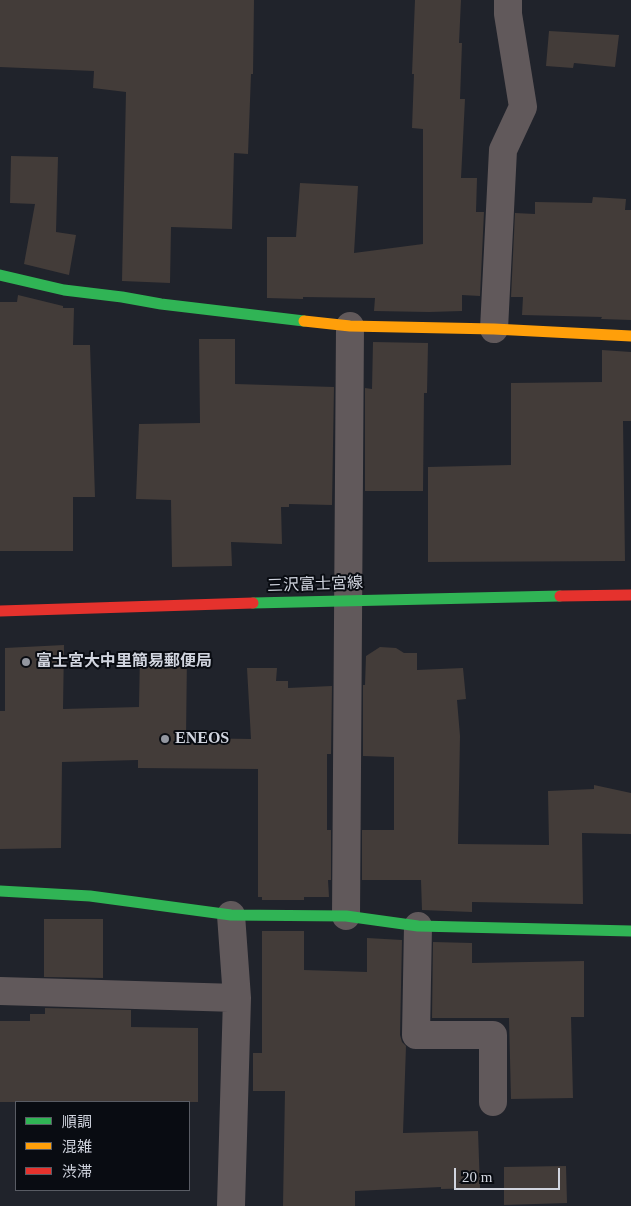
<!DOCTYPE html>
<meta charset="utf-8">
<style>
body{margin:0}
#map{position:relative;width:631px;height:1206px;overflow:hidden;background:#20232b;font-family:"Times New Roman","Noto Sans JP",serif}
canvas{display:block}
.legend{position:absolute;left:15px;top:1101px;width:175px;height:90px;box-sizing:border-box;background:#090c12;border:1px solid #595c64;margin:0;padding:6px 9px;list-style:none;font-size:15px;color:#d1d5df}
.legend li{display:flex;align-items:center;gap:10px;height:25px}
.legend b{width:25px;border:1px solid #595c64}
.scale{position:absolute;left:454px;top:1168px;width:106px;height:22px;box-sizing:border-box;border:2px solid #d1d5df;border-top:0;padding-left:6px;font-size:15px;line-height:18px;white-space:nowrap;color:#d1d5df;-webkit-text-stroke:4px #090c12;paint-order:stroke}
</style>
<div id="map">
<canvas width="631" height="1206"></canvas>
<ul class="legend">
<li><b style="height:6px;background:#30b455"></b>順調</li>
<li><b style="height:6px;background:#ff9f0a"></b>混雑</li>
<li><b style="height:6px;background:#e5322d"></b>渋滞</li>
</ul>
<div class="scale">20 m</div>
</div>
<script>
const ctx = document.querySelector('canvas').getContext('2d');
ctx.lineJoin = 'round';
function paint(path, color) {
  ctx.fillStyle = color;
  ctx.fill(path, 'evenodd');
}
function toPath(rows) {
  const path = new Path2D();
  for (const r of rows) {
    path.moveTo(r[0], r[1]);
    for (let i = 2; i < r.length; i += 2) path.lineTo(r[i], r[i + 1]);
  }
  return path;
}
function trace(path, color, width, dash) {
  ctx.strokeStyle = color;
  ctx.lineWidth = width;
  ctx.lineCap = dash ? 'butt' : 'round';
  ctx.setLineDash(dash || []);
  ctx.stroke(path);
}
function write(font, color, halo, rows, align = 'center') {
  ctx.font = font + ' "Times New Roman","Noto Sans JP",serif';
  ctx.lineWidth = 4;
  ctx.setLineDash([]);
  ctx.textBaseline = 'middle';
  ctx.strokeStyle = halo;
  ctx.fillStyle = color;
  for (const [text, x, y, turn = 0] of rows) {
    ctx.save();
    ctx.translate(x, y);
    ctx.rotate((+turn || 0) * Math.PI / 180);
    ctx.textAlign = isNaN(turn) ? turn : align;
    if (halo) ctx.strokeText(text, 0, 0);
    ctx.fillText(text, 0, 0);
    ctx.restore();
  }
}
paint(toPath([
 [0,0,254,0,253,74,251,74,248,154,234,153,232,229,171,227,170,283,122,281,126,92,93,88,94,71,0,67],
 [415,0,461,0,459,43,462,43,460,99,465,99,461,178,477,178,476,212,484,212,480,296,462,295,462,311,429,312,374,311,375,298,303,297,303,299,267,298,267,237,296,237,300,183,358,186,354,253,423,244,423,129,412,128,414,74,412,74],
 [549,31,619,35,615,67,574,63,573,68,546,66],
 [11,156,58,157,56,232,76,235,69,275,24,264,35,204,10,203],
 [593,197,626,199,625,210,631,210,631,320,601,319,602,317,522,315,523,297,511,297,515,213,535,214,535,202,592,203],
 [18,295,63,306,63,308,74,308,73,345,90,345,95,497,73,497,73,551,0,551,0,302,17,302],
 [199,339,235,339,235,384,334,387,332,505,289,504,289,507,281,507,282,544,231,542,232,566,172,567,171,500,136,499,139,424,200,423],
 [373,342,428,343,427,393,424,393,423,491,365,491,365,388,372,389],
 [602,350,631,352,631,421,623,421,625,561,428,562,428,467,511,465,511,383,602,382],
 [64,645,63,709,139,707,140,653,187,654,186,738,251,739,247,668,277,668,276,681,288,681,288,688,332,686,331,754,327,754,327,830,331,830,331,880,328,880,329,897,304,897,304,900,262,900,262,897,258,897,258,769,138,768,138,760,62,762,61,848,0,849,0,711,5,711,5,648],
 [380,647,396,648,404,653,417,653,417,670,463,668,466,699,457,700,460,736,458,844,549,845,548,791,594,789,594,785,631,793,631,834,582,833,583,904,472,902,472,912,422,910,421,880,362,880,362,830,394,830,394,757,363,756,363,685,365,685,366,656],
 [44,919,103,919,103,978,44,977],
 [262,931,304,931,304,970,367,972,367,938,402,940,400,1035,402,1042,406,1046,403,1133,478,1131,480,1188,441,1189,441,1187,355,1191,355,1206,283,1206,285,1091,253,1091,253,1053,262,1053],
 [433,942,472,943,472,963,584,961,584,1017,571,1017,573,1098,511,1099,509,1018,432,1018],
 [45,1008,131,1010,131,1027,198,1028,198,1102,0,1102,0,1021,30,1021,30,1014,45,1014],
 [566,1166,567,1203,504,1205,504,1167]
]), '#433c39');
trace(toPath([
 [494,329,503,150,523,107,508,14,508,0],
 [231,915,237,998,231,1206],
 [346,916,350,326],
 [418,926,416,1035,493,1035,493,1102],
 [0,991,237,998]
]), '#61595b', 28);
trace(toPath([
 [0,275,64,290,122,297,161,304,304,321],
 [253,603,560,596],
 [0,891,90,896,231,915,346,916,418,926,631,931]
]), '#30b455', 11);
trace(toPath([
 [304,321,350,326,494,329,631,336]
]), '#ff9f0a', 11);
trace(toPath([
 [560,596,631,595],
 [0,611,253,603]
]), '#e5322d', 11);
for (const [x, y, r, color] of [
 [26,662,5,"#9397a0"],
 [165,739,5,"#9397a0"]
]) {
  const dot = new Path2D();
  dot.arc(x, y, r, 0, 2 * Math.PI);
  ctx.fillStyle = color;
  ctx.fill(dot);
  trace(dot, '#090c12', 2);
}
write('16px', '#d1d5df', '#090c12', [
 ["三沢富士宮線",315,585,-2]
]);
write('bold 16px', '#d1d5df', '#090c12', [
 ["富士宮大中里簡易郵便局",36,662],
 ["ENEOS",175,739]
], 'left');
</script>
